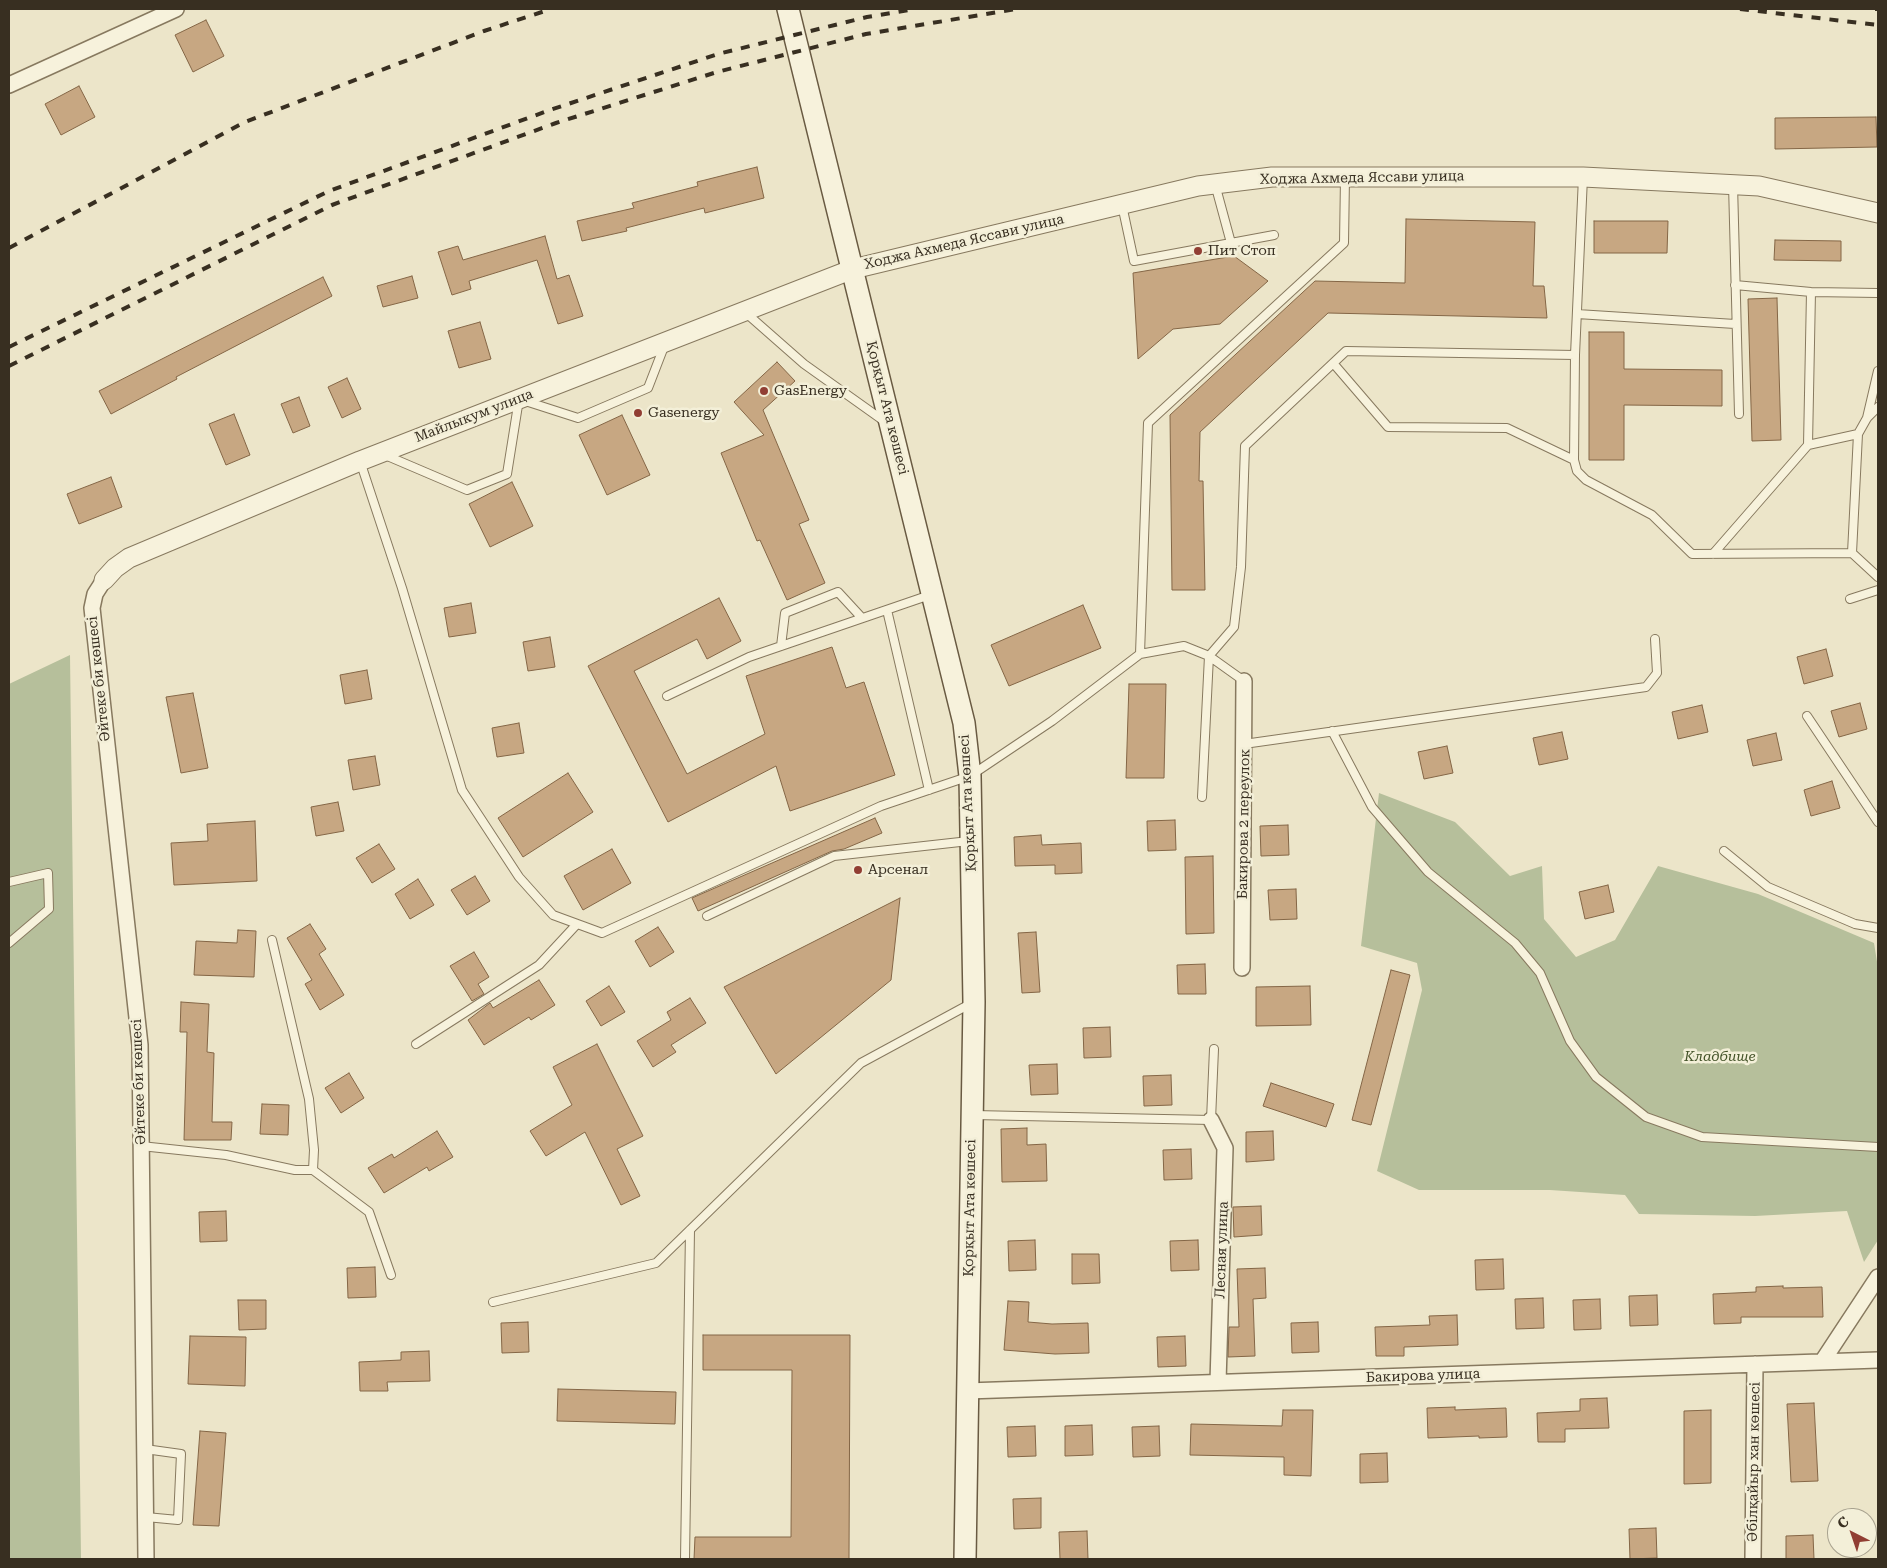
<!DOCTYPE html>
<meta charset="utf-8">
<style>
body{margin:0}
#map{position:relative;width:1887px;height:1568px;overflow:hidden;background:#ece5c9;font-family:"Roboto Serif",serif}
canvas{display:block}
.frame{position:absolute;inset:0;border:10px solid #382f21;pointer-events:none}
.north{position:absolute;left:1827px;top:1508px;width:50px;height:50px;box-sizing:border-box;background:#f3efd8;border:1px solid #a8a28f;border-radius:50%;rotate:319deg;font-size:14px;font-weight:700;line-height:20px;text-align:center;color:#382f21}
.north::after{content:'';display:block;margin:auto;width:18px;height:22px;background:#913e33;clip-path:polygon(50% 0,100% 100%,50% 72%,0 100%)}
</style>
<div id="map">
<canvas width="1887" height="1568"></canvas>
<div class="frame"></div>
<div class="north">С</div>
</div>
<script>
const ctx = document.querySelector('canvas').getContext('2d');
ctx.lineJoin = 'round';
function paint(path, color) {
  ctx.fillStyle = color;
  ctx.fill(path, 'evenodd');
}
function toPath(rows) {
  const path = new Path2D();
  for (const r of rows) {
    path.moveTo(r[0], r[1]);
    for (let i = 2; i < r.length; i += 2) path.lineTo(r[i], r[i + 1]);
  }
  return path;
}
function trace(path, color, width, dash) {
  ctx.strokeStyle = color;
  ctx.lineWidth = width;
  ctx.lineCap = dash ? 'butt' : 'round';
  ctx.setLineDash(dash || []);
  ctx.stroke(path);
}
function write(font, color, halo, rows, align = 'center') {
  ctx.font = font + ' "Roboto Serif",serif';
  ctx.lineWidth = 5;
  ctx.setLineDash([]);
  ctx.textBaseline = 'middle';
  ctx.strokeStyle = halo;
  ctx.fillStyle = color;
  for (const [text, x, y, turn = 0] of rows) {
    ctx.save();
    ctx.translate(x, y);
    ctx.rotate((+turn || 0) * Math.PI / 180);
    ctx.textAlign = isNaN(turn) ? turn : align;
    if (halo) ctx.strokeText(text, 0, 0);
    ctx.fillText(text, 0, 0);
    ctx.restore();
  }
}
paint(toPath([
 [70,655,81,1559,9,1559,9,684],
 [1379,793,1455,822,1510,876,1542,866,1544,919,1576,957,1615,940,1658,866,1758,894,1874,943,1878,968,1878,1240,1864,1262,1847,1211,1755,1216,1639,1214,1625,1195,1550,1190,1419,1190,1377,1171,1422,990,1417,963,1361,946]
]), '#b6bf9b');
const building = toPath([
 [206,20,224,56,193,72,175,35,206,20],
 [79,86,95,117,61,135,45,104,79,86],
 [1876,117,1877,147,1775,149,1775,118,1876,117],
 [757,167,764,198,705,213,704,208,626,228,627,231,582,241,577,221,634,208,632,203,698,186,697,182,757,167],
 [1406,219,1535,222,1533,286,1544,286,1547,318,1328,313,1200,432,1199,481,1203,481,1205,590,1172,590,1170,415,1315,281,1405,283,1406,219],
 [1594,221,1668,221,1667,253,1594,253,1594,221],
 [545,236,557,279,569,275,583,316,558,324,537,260,469,281,471,289,452,295,438,252,458,246,463,260,545,236],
 [1775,240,1841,241,1841,261,1774,260,1775,240],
 [1234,256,1268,281,1220,324,1173,329,1138,359,1133,273,1234,256],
 [412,276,418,298,383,307,377,286,412,276],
 [323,277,332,296,176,377,177,379,111,414,99,391,323,277],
 [1777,298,1781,440,1752,441,1748,299,1777,298],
 [480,322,491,359,459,368,448,331,480,322],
 [1589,332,1624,332,1624,369,1722,370,1722,406,1624,405,1624,460,1589,460,1589,332],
 [777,362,795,381,763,410,809,520,799,524,825,583,787,600,760,540,757,541,721,453,764,435,734,402,777,362],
 [347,378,361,409,342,418,328,387,347,378],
 [299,397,310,426,293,433,281,404,299,397],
 [234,414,250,455,226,465,209,424,234,414],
 [622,415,650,475,607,495,579,435,622,415],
 [111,477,122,507,79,524,67,494,111,477],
 [512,482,533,526,490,547,469,504,512,482],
 [719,598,741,641,707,659,697,639,634,671,687,774,765,734,746,676,832,647,846,688,864,682,895,775,790,811,776,766,668,822,588,666,719,598],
 [471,603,476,633,449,637,444,608,471,603],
 [1083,605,1101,648,1009,686,991,645,1083,605],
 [550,637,555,667,528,671,523,642,550,637],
 [1826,649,1833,676,1804,684,1797,657,1826,649],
 [367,670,372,699,345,704,340,675,367,670],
 [1129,684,1166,684,1164,778,1126,778,1129,684],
 [193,693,208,768,181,773,166,697,193,693],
 [1860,703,1867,729,1839,737,1831,711,1860,703],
 [1702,705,1708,732,1678,739,1672,712,1702,705],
 [519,723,524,753,497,757,492,728,519,723],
 [1562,732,1568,759,1539,765,1533,738,1562,732],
 [1776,733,1782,760,1753,766,1747,740,1776,733],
 [1447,746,1453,773,1424,779,1418,752,1447,746],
 [375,756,380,785,353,790,348,760,375,756],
 [568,773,593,812,523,857,498,818,568,773],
 [1832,781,1840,808,1811,816,1804,790,1832,781],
 [338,802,344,831,316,836,311,807,338,802],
 [875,818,882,833,844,849,832,851,698,911,692,898,875,818],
 [1175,820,1176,850,1148,851,1147,821,1175,820],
 [255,821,257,881,174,885,171,843,208,841,207,824,255,821],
 [1288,825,1289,855,1261,856,1260,826,1288,825],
 [1041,835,1042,845,1081,843,1082,873,1055,874,1055,865,1015,866,1014,837,1041,835],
 [379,844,395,869,372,883,356,858,379,844],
 [612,849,631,883,583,910,564,876,612,849],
 [1213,856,1214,933,1186,934,1185,857,1213,856],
 [475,876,490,901,467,915,451,890,475,876],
 [418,879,434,905,410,919,395,894,418,879],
 [1608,885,1614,912,1585,919,1579,892,1608,885],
 [1296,889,1297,919,1270,920,1268,890,1296,889],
 [900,898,891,980,776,1074,724,987,900,898],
 [310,924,326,949,319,954,344,995,320,1010,305,984,312,980,287,938,310,924],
 [658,927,674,952,650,967,635,941,658,927],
 [238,930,256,931,254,977,194,975,196,941,237,943,238,930],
 [1036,932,1040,992,1022,993,1018,933,1036,932],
 [474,952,489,977,478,984,484,994,472,1001,450,966,474,952],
 [1205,964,1206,994,1178,994,1177,965,1205,964],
 [1391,970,1410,975,1371,1125,1352,1120,1391,970],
 [539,980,555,1005,531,1020,529,1017,484,1045,468,1020,490,1003,493,1008,539,980],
 [609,986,625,1012,601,1026,586,1001,609,986],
 [1310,986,1311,1025,1256,1026,1256,987,1310,986],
 [690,998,706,1023,671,1045,676,1052,653,1067,637,1041,671,1020,667,1012,690,998],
 [181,1002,209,1004,207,1052,214,1053,212,1122,232,1122,231,1140,184,1140,187,1032,180,1032,181,1002],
 [1110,1027,1111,1057,1084,1058,1083,1028,1110,1027],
 [597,1044,643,1136,617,1149,640,1196,621,1205,585,1132,546,1156,530,1131,572,1105,553,1067,597,1044],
 [1057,1064,1058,1094,1031,1095,1029,1065,1057,1064],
 [349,1073,364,1098,341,1113,325,1088,349,1073],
 [1171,1075,1172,1105,1144,1106,1143,1076,1171,1075],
 [1271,1083,1334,1104,1326,1127,1263,1106,1271,1083],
 [262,1104,289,1105,288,1135,260,1134,262,1104],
 [1027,1128,1027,1145,1046,1144,1047,1181,1002,1182,1001,1129,1027,1128],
 [437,1131,453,1157,429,1171,427,1167,384,1193,368,1168,392,1154,394,1158,437,1131],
 [1273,1131,1274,1160,1246,1162,1246,1132,1273,1131],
 [1191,1149,1192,1179,1164,1180,1163,1150,1191,1149],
 [1261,1206,1262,1235,1234,1237,1233,1207,1261,1206],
 [226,1211,227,1241,200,1242,199,1212,226,1211],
 [1035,1240,1036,1270,1009,1271,1008,1241,1035,1240],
 [1198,1240,1199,1270,1171,1271,1170,1241,1198,1240],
 [1072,1254,1099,1254,1100,1283,1072,1284,1072,1254],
 [1503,1259,1504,1289,1476,1290,1475,1260,1503,1259],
 [375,1267,376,1297,348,1298,347,1268,375,1267],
 [1265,1268,1266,1298,1253,1299,1255,1356,1228,1357,1229,1327,1239,1327,1237,1269,1265,1268],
 [1783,1286,1783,1288,1822,1287,1823,1317,1741,1317,1741,1323,1714,1324,1713,1294,1756,1292,1756,1287,1783,1286],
 [1657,1295,1658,1325,1630,1326,1629,1296,1657,1295],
 [1543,1298,1544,1328,1516,1329,1515,1299,1543,1298],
 [1600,1299,1601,1329,1574,1330,1573,1300,1600,1299],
 [238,1300,266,1300,266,1329,239,1330,238,1300],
 [1008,1301,1029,1302,1028,1322,1052,1324,1088,1323,1089,1353,1055,1354,1004,1350,1008,1301],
 [1457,1315,1458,1345,1404,1347,1404,1356,1376,1356,1375,1327,1430,1325,1429,1316,1457,1315],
 [528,1322,529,1352,502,1353,501,1323,528,1322],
 [1318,1322,1319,1352,1292,1353,1291,1323,1318,1322],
 [703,1335,850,1335,849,1559,694,1559,695,1537,791,1537,792,1370,703,1370,703,1335],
 [190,1336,246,1337,245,1386,188,1384,190,1336],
 [1185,1336,1186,1366,1158,1367,1157,1337,1185,1336],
 [429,1351,430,1381,387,1382,388,1391,360,1391,359,1362,401,1360,401,1352,429,1351],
 [558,1389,676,1392,675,1424,557,1421,558,1389],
 [1607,1398,1609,1428,1565,1429,1565,1442,1538,1442,1537,1413,1580,1411,1580,1399,1607,1398],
 [1814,1403,1818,1481,1791,1482,1787,1404,1814,1403],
 [1455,1407,1455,1410,1506,1408,1507,1437,1479,1438,1479,1436,1428,1438,1427,1408,1455,1407],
 [1283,1410,1313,1410,1311,1476,1284,1475,1284,1457,1190,1455,1191,1424,1282,1426,1283,1410],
 [1711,1410,1711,1483,1684,1484,1684,1411,1711,1410],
 [1092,1425,1093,1455,1065,1456,1065,1426,1092,1425],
 [1035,1426,1036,1456,1008,1457,1007,1427,1035,1426],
 [1159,1426,1160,1456,1133,1457,1132,1427,1159,1426],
 [200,1431,226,1433,219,1526,193,1525,200,1431],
 [1387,1453,1388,1482,1360,1483,1360,1454,1387,1453],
 [1041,1498,1041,1528,1014,1529,1013,1499,1041,1498],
 [1656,1528,1657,1558,1630,1559,1629,1529,1656,1528],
 [1087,1531,1088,1559,1060,1559,1059,1532,1087,1531],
 [1813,1535,1814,1559,1786,1559,1786,1536,1813,1535]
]);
paint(building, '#c7a782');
trace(building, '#846646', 1);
const service = toPath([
 [1583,177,1575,355,1574,460,1577,471,1586,480,1652,515,1692,554,1852,553],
 [1215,184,1231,243],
 [1733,184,1739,414],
 [1122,205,1134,261,1274,235],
 [1735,285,1811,292,1878,293],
 [746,313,804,364,884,421],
 [1577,314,1735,324],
 [1333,363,1388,427,1507,428,1574,460],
 [1878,407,1867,418,1858,434,1852,553,1878,577],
 [1867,418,1878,371],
 [1808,445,1811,292],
 [385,455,467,490,507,474,519,399,578,418,648,388,665,344],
 [360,461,402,588,462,790,519,877,553,915,602,933,881,806,970,776,1052,721,1140,654,1184,646,1209,656,1244,681],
 [1713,554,1808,445,1858,434],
 [1850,599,1878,590],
 [887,610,929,790],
 [781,646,785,613,838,592,862,618],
 [1140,654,1148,423,1344,243,1345,177],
 [667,696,749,657,930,595],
 [1807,716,1878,822],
 [1332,731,1372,807,1428,872,1515,943,1540,973,1570,1041,1596,1077,1646,1117,1702,1137,1878,1147],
 [1244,744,1646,687,1657,673,1655,639],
 [1202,797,1209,656,1234,627,1241,567,1245,446,1346,351,1575,355],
 [1724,851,1768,887,1855,924,1878,928],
 [9,882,48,873,49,909,9,943],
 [707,916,834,856,969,841],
 [272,940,309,1099,314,1150,313,1170,369,1212,391,1275],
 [416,1044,539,965,577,924],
 [974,1115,1211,1120,1214,1049],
 [141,1146,226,1155,295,1170,313,1170],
 [493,1302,656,1263,861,1063,970,1004],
 [145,1449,181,1454,178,1520,146,1517],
 [685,1559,690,1230]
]);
const minor = toPath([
 [9,85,176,9],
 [104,580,95,594,92,608,140,1045,146,1559],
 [1242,968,1244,681],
 [1211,1120,1225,1148,1218,1382],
 [1822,1362,1878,1277],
 [967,1391,1878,1360],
 [1753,1559,1755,1364]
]);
const tertiary = toPath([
 [104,580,115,568,129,558,360,461,853,269,1198,186,1272,177,1583,177,1759,186,1878,213]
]);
const secondary = toPath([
 [788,9,964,723,970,776,974,1002,965,1559]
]);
trace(service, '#87795f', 10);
trace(minor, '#87795f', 18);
trace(tertiary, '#87795f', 21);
trace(secondary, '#695a42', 24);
trace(service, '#f7f2dc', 8);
trace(minor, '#f7f2dc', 15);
trace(tertiary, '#f7f2dc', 19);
trace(secondary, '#f7f2dc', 21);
trace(toPath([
 [1740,9,1878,25],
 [1875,9,1878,9],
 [9,248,245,122,484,31,551,9],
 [9,347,329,191,550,110,718,54,867,17,915,9],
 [9,366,332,205,556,123,717,72,866,34,1016,9]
]), '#382f21', 4, [9, 9]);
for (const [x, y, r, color] of [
 [1198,251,5,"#913e33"],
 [764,391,5,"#913e33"],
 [638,413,5,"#913e33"],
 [858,870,5,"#913e33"]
]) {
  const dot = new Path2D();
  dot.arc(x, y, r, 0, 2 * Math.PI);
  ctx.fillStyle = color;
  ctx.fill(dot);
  trace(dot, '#f3efd8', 2);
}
write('14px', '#382f21', '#f3efd8', [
 ["Ходжа Ахмеда Яссави улица",1362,178,-1],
 ["Ходжа Ахмеда Яссави улица",964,242,-13],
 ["Қорқыт Ата көшесі",887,408,76],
 ["Майлыкум улица",474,416,-21],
 ["Әйтеке би көшесі",99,679,-96],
 ["Қорқыт Ата көшесі",968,803,-93],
 ["Бакирова 2 переулок",1244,824,-89],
 ["Әйтеке би көшесі",139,1082,-92],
 ["Қорқыт Ата көшесі",970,1208,-89],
 ["Лесная улица",1222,1250,-88],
 ["Бакирова улица",1423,1376,-2],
 ["Әбілқайыр хан көшесі",1754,1462,-89]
]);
write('14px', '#382f21', '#f3efd8', [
 ["Пит Стоп",1208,251],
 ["GasEnergy",774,391],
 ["Gasenergy",648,413],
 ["Арсенал",868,870]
], 'left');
write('italic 14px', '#445329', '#f3efd8', [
 ["Кладбище",1720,1057]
]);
</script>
